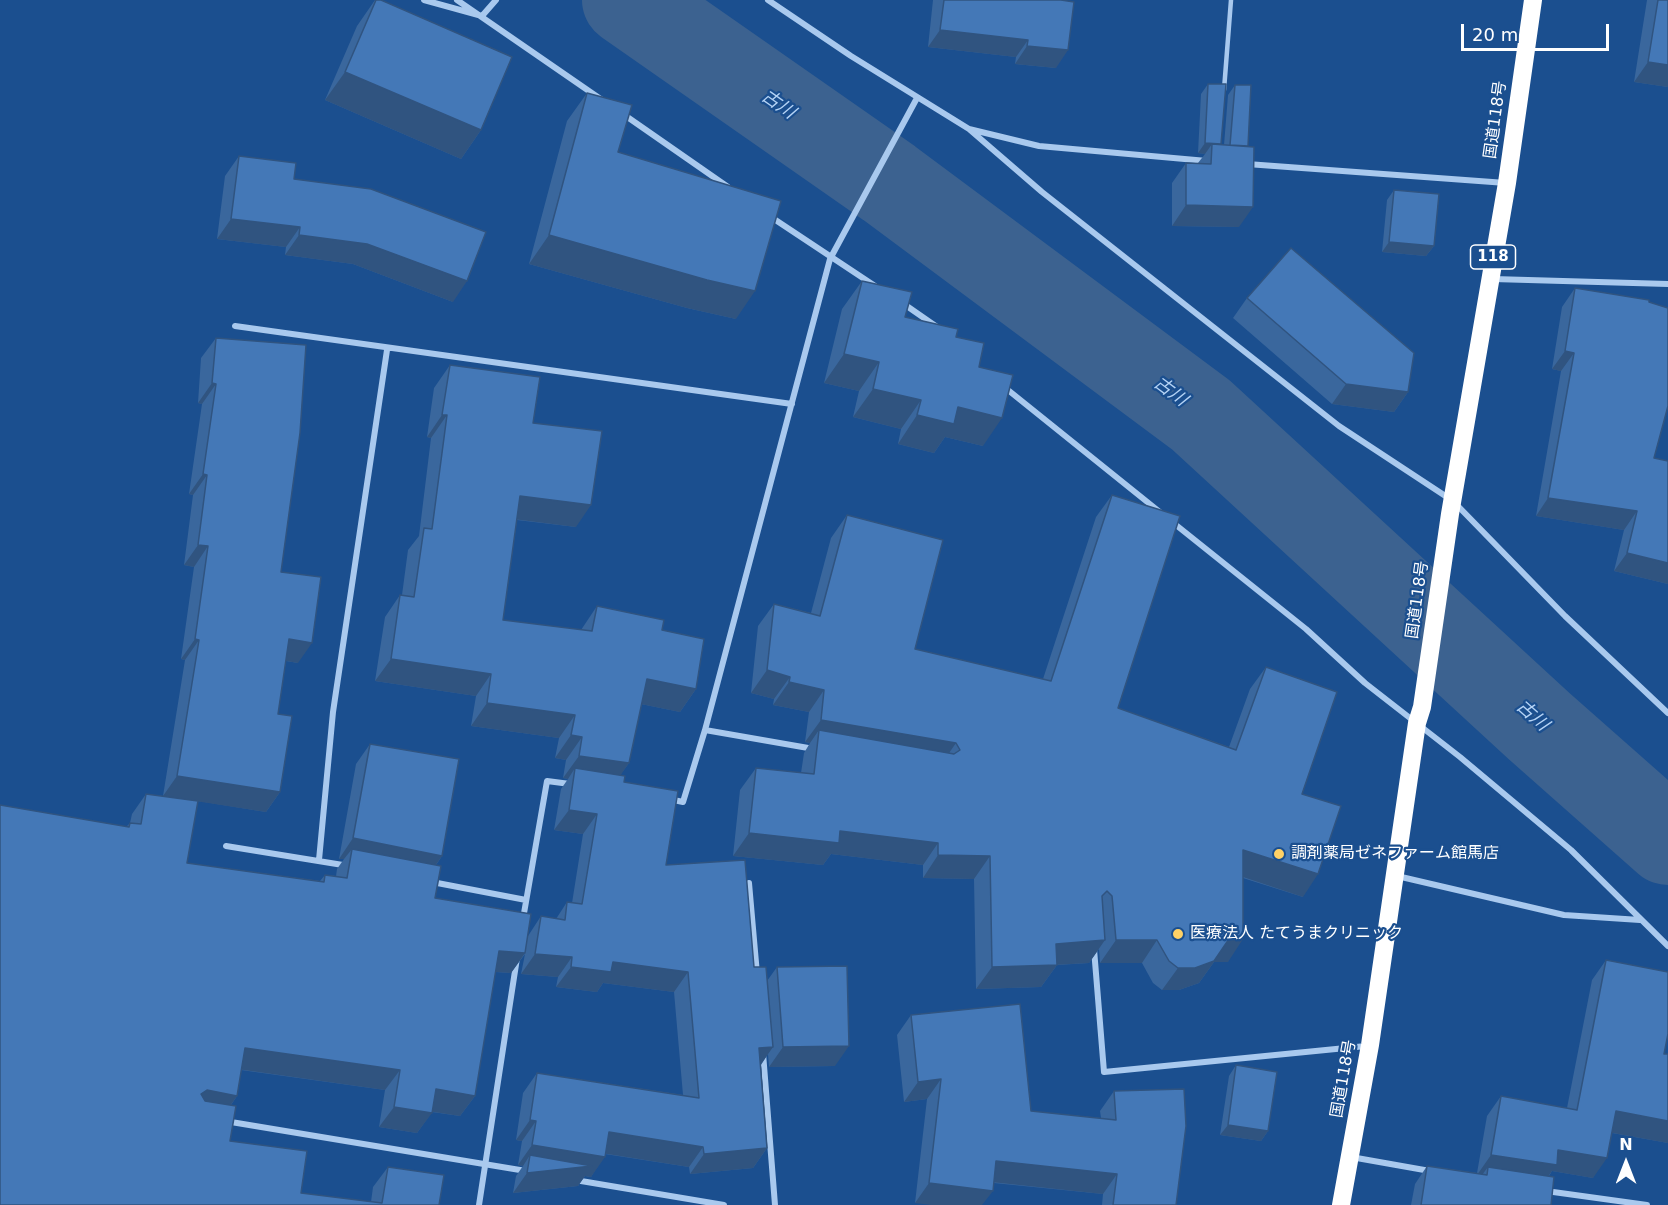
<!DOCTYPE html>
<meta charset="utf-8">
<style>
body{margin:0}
#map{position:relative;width:1668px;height:1205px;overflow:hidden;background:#1b4f8f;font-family:"DejaVu Sans",sans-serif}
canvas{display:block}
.north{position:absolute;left:1596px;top:1133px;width:60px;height:60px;-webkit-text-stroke:4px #1b4f8f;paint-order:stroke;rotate:0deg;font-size:16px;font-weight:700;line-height:24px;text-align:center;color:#fff}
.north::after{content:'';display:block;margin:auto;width:21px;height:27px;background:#fff;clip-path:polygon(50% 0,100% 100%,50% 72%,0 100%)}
.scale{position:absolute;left:1461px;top:24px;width:148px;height:27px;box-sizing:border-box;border:3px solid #fff;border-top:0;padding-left:8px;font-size:18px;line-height:21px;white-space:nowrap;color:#fff;-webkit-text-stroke:4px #1b4f8f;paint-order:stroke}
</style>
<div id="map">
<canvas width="1668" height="1205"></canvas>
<div class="north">N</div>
<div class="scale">20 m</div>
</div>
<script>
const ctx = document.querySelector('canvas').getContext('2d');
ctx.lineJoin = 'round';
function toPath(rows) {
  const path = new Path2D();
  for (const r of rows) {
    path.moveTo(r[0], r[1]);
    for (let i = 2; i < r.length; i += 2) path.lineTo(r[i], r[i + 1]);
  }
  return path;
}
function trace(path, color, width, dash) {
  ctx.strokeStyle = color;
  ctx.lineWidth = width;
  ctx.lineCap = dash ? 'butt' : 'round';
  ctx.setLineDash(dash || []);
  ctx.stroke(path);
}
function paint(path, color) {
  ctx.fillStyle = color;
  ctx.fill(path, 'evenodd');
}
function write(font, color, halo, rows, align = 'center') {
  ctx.font = font + ' "DejaVu Sans","Noto Sans JP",sans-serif';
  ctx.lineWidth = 4.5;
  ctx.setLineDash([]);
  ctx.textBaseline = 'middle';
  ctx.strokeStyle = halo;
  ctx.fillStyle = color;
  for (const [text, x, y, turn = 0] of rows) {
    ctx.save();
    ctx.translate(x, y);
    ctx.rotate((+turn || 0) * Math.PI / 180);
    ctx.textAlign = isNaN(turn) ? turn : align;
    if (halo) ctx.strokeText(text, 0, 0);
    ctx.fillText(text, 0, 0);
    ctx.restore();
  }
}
trace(toPath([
 [627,0,889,183,1201,415,1539,726,1668,840]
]), '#3c6290', 90);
trace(toPath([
 [1224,90,1231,0]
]), '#a9c9ee', 4.5);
trace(toPath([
 [424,0,482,16,496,0],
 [457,0,602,100],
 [768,0,851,56,969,129,1039,146,1207,161],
 [623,114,728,187],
 [969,129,1042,192,1339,426,1453,501,1565,616,1668,713],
 [1247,164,1506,183],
 [771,217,875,286],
 [1493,279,1668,284],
 [901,302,937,327],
 [235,326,792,404],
 [1003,386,1161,513],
 [1171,521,1306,629,1365,683,1460,757,1571,850,1668,946],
 [705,730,830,259,917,98],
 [669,799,683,802,705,730,814,749],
 [226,846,349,866],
 [319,860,333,712,387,350],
 [1397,876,1564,915,1640,920],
 [432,882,526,900],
 [749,883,757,974],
 [523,919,547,781,570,784],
 [1094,949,1104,1072,1366,1046],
 [763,1053,775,1205],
 [225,1121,526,1171],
 [1351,1157,1430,1171],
 [575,1180,724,1205],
 [1546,1191,1647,1205],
 [479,1205,517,958]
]), '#a9c9ee', 6);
trace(toPath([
 [1341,1205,1370,1045,1417,723,1422,707,1450,514,1507,183,1533,0]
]), '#fff', 18);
paint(toPath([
 [375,0,381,0,481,130,461,159,325,100,357,26],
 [933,0,1061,0,1056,68,1015,64,1016,57,928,47],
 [1647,0,1668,0,1668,87,1634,82],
 [1208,84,1221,144,1224,145,1228,95,1235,85,1239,227,1172,226,1172,183,1186,163,1198,163,1205,154,1198,153,1201,94],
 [587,93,618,152,736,319,687,308,529,264,567,121],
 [239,156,294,179,453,302,353,264,285,255,286,247,217,239,225,176],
 [1394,190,1434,246,1426,256,1382,252,1387,200],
 [862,281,905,317,956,337,979,367,983,446,945,437,934,453,898,444,901,429,853,417,859,391,824,383,842,309],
 [1575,288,1654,458,1668,584,1614,571,1624,530,1536,516,1561,371,1552,369,1562,307],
 [1247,298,1408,392,1394,412,1332,404,1233,318],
 [216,338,281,572,298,663,286,661,278,714,280,792,266,812,198,801,187,863,320,881,325,875,336,876,337,869,344,859,339,859,356,764,370,744,442,856,436,865,435,898,528,936,541,916,556,919,567,902,572,903,583,834,554,830,561,789,568,779,563,778,566,760,555,758,559,738,471,726,476,696,375,681,385,617,400,595,402,595,408,550,419,536,431,438,427,437,434,388,450,365,533,423,576,527,517,520,503,620,581,630,597,606,662,630,696,689,680,712,641,704,629,763,620,775,666,865,754,967,767,981,777,967,835,1066,769,1067,768,1054,761,1065,767,1148,753,1168,690,1174,689,1167,605,1154,591,1177,585,1176,578,1186,513,1193,516,1176,523,1166,518,1165,522,1141,516,1140,523,1093,537,1073,683,1095,674,992,603,983,597,992,556,987,558,977,521,974,525,954,511,973,495,972,475,1096,460,1116,432,1112,417,1133,379,1127,385,1090,241,1070,237,1096,231,1105,230,1141,301,1193,371,1202,373,1187,388,1167,439,1205,0,1205,127,826,130,823,132,814,146,794,163,796,185,660,181,659,194,567,184,565,193,495,189,494,202,404,198,403,201,358],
 [1112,495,1118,708,1229,747,1250,689,1266,667,1302,794,1303,897,1243,878,1228,962,1214,962,1199,983,1179,990,1162,990,1153,983,1142,963,1100,963,1099,949,1089,963,1057,965,1041,987,976,989,974,879,923,878,923,865,831,854,823,865,733,856,740,790,756,768,801,773,804,753,810,743,805,742,809,712,773,705,774,699,751,693,758,626,774,604,811,613,831,538,847,515,915,649,1043,679,1096,517],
 [1606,960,1664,1054,1668,1143,1612,1133,1593,1178,1552,1171,1549,1176,1551,1205,1411,1205,1415,1184,1427,1166,1477,1173,1487,1116,1501,1096,1567,1108,1592,980],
 [911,1015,1031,1111,1101,1118,1100,1111,1114,1091,1176,1205,1102,1205,1103,1194,994,1183,915,1203,927,1099,904,1102,897,1035],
 [1236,1065,1268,1131,1261,1141,1220,1135,1229,1076]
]), '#3a679d');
paint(toPath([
 [940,30,1028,40,1016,57,928,47],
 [1027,46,1068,50,1056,68,1015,64],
 [1648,62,1668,65,1668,87,1634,82],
 [345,72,481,130,461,159,325,100],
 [1205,143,1221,144,1212,144,1205,154,1198,153],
 [1186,205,1253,207,1239,227,1172,226],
 [231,219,300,227,286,247,217,239],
 [299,235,367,244,467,281,453,302,353,264,285,255],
 [549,235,755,291,736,319,687,308,529,264],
 [1389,242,1434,246,1426,256,1382,252],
 [1565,351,1574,353,1561,371,1552,369],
 [844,354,879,362,859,391,824,383],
 [212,383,216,384,202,404,198,403],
 [1346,384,1408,392,1394,412,1332,404],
 [873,389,921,400,901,429,853,417],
 [958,407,1002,418,983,446,945,437,934,453,898,444,917,415],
 [442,415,447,415,431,438,427,437],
 [203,474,207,475,193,495,189,494],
 [520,496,591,505,576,527,505,518],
 [1548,498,1637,511,1624,530,1536,516],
 [198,545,208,546,194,567,184,565],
 [1627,553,1668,563,1668,584,1614,571],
 [195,639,199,640,185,660,181,659],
 [289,639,312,643,298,663,275,659],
 [391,659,491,674,476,696,375,681],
 [767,670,790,677,774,699,751,693],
 [647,679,696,689,680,712,631,702],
 [789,682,824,690,809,712,773,705],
 [487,703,575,715,559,738,471,726],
 [821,720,956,743,940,766,819,730,810,743,805,742],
 [571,735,582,737,566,760,555,758],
 [579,756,629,763,613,786,575,768,568,779,563,778],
 [177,776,280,792,266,812,163,796],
 [569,810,597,814,583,834,554,830],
 [840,831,938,843,923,865,831,854,823,865,733,856,749,833],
 [353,838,442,856,428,876,352,849,344,859,339,859],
 [1243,850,1318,874,1303,897,1228,872],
 [938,855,990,856,974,879,923,878],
 [1229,939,1243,939,1228,962,1214,962,1199,983,1179,990,1162,990,1178,968],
 [1105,940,1089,963,1053,965,1057,965,1041,987,976,989,992,967,1056,944],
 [1116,940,1157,940,1142,963,1100,963],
 [499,951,525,953,511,973,484,971],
 [535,954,572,957,558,977,521,974],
 [613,962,688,972,674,992,603,983,597,992,556,987,571,967],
 [849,1046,835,1066,769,1067,783,1047],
 [773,1047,759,1067,759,1048],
 [245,1048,400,1070,385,1090,230,1068],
 [941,1079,927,1099,904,1102,918,1082],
 [436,1089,475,1096,460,1116,421,1110],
 [207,1090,237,1096,223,1116,192,1111,201,1094],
 [394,1107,432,1113,417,1133,379,1127],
 [1616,1111,1668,1121,1668,1143,1602,1131],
 [530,1120,536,1121,522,1141,516,1140],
 [1228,1125,1268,1131,1261,1141,1220,1135],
 [609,1132,703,1147,689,1167,595,1152],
 [532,1145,605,1157,591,1177,585,1176,578,1186,513,1193,527,1173,530,1155,523,1166,518,1165],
 [767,1148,753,1168,690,1174,704,1154],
 [1558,1150,1607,1158,1593,1178,1552,1171,1542,1185,1487,1175,1488,1167,1482,1175,1477,1175,1491,1155],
 [996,1161,1117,1174,1103,1194,982,1181],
 [929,1183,993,1191,982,1205,931,1205,915,1203]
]), '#305480');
const building = toPath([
 [376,0,381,0,512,57,481,130,345,72,376,0],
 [944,0,1061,0,1074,2,1068,50,1027,46,1028,40,940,30,944,0],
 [1658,0,1668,0,1668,65,1648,62,1658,0],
 [1208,84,1226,84,1221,144,1205,143,1208,84],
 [1235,85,1251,85,1248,146,1230,145,1235,85],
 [587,93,632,105,618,152,781,201,755,291,707,280,549,235,587,93],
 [1212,144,1254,147,1253,207,1186,205,1186,163,1211,164,1212,144],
 [239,156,296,163,294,179,371,189,486,232,467,281,367,244,299,235,300,227,231,219,239,156],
 [1394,190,1439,194,1434,246,1389,242,1394,190],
 [1291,248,1414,353,1408,392,1346,384,1247,298,1291,248],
 [862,281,912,292,905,317,958,329,956,337,984,343,979,367,1013,375,1002,418,958,407,954,424,917,415,921,400,873,389,879,362,844,354,862,281],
 [1575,288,1649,300,1649,302,1668,308,1668,406,1654,458,1668,461,1668,563,1627,553,1637,511,1548,498,1574,353,1565,351,1575,288],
 [216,338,306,345,300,433,281,572,321,577,312,643,289,639,278,714,292,716,280,792,177,776,199,640,195,639,208,546,198,545,207,475,203,474,216,384,212,383,216,338],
 [450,365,540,377,533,423,602,431,591,505,520,496,503,620,592,631,597,606,664,620,662,630,704,639,696,689,647,679,629,763,579,756,582,737,571,735,575,715,487,703,491,674,391,659,400,595,414,597,424,528,432,529,447,415,442,415,450,365],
 [1112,495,1180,516,1118,708,1236,750,1266,667,1337,692,1302,794,1341,806,1318,874,1243,850,1243,939,1229,939,1214,961,1195,968,1178,968,1169,961,1157,940,1116,940,1112,896,1107,891,1102,896,1105,940,1056,944,1057,965,992,967,990,856,938,855,938,843,840,831,839,843,749,833,756,768,814,774,819,730,954,754,960,750,956,743,821,720,824,690,789,682,790,677,767,670,774,604,820,616,847,515,943,540,915,649,1051,681,1112,495],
 [370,744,459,759,442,856,353,838,370,744],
 [575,768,625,776,624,782,678,791,666,865,745,860,754,967,766,967,773,1047,759,1048,767,1148,704,1154,703,1147,609,1132,605,1157,532,1145,536,1121,530,1120,537,1073,699,1098,688,972,613,962,611,972,571,967,572,957,535,954,541,916,565,920,567,902,582,904,597,814,569,810,575,768],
 [146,794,198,801,187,863,324,882,325,875,347,878,352,849,441,866,435,898,531,914,525,953,499,951,475,1096,436,1089,432,1113,394,1107,400,1070,245,1048,237,1096,207,1090,201,1094,205,1101,236,1106,230,1141,307,1151,301,1193,382,1203,388,1167,444,1175,439,1205,0,1205,0,805,129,827,130,823,141,824,146,794],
 [1606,960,1668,972,1668,1034,1664,1054,1668,1054,1668,1121,1616,1111,1607,1158,1558,1150,1557,1165,1491,1155,1501,1096,1577,1110,1606,960],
 [847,966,849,1046,783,1047,777,967,847,966],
 [1020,1004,1031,1111,1116,1120,1114,1091,1184,1089,1186,1126,1176,1205,1113,1205,1117,1174,996,1161,993,1191,929,1183,941,1079,918,1082,911,1015,1020,1004],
 [1236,1065,1277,1072,1268,1131,1228,1125,1236,1065],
 [530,1155,592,1166,527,1173,530,1155],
 [1427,1166,1487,1175,1488,1167,1554,1177,1551,1205,1421,1205,1427,1166]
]);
paint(building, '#4478b7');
trace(building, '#305480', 1.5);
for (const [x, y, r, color] of [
 [1279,854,6,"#ffd166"],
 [1178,934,6,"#ffd166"]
]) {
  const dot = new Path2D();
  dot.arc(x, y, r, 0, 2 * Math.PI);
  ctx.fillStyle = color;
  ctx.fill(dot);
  trace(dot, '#1b4f8f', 2);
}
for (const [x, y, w] of [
 [1493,257,45]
]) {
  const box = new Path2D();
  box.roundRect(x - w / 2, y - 12, w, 24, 4.5);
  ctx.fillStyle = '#1b4f8f';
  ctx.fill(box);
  trace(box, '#fff', 1.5);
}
write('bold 15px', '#fff', null, [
 ["118",1493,257]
]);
write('16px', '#fff', '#1b4f8f', [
 ["国道118号",1496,120,-82],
 ["国道118号",1418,600,-82],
 ["国道118号",1344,1079,-80]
]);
write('16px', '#fff', '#1b4f8f', [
 ["調剤薬局ゼネファーム館馬店",1291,854],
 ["医療法人 たてうまクリニック",1190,934]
], 'left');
write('italic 18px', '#b5d3f5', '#1b4f8f', [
 ["古川",778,105,35],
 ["古川",1170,392,37],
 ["古川",1532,716,42]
]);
</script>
